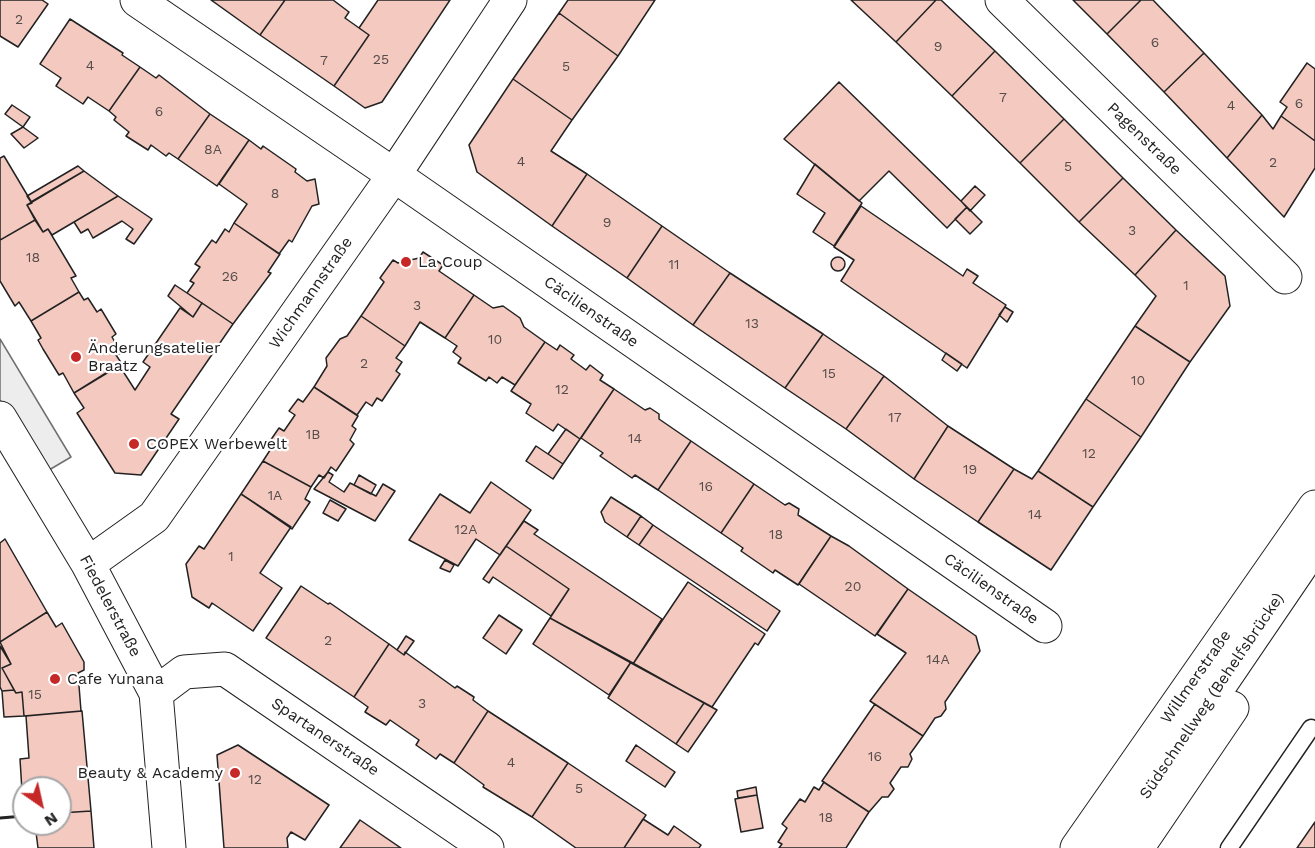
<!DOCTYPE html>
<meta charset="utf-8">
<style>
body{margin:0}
#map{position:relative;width:1315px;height:848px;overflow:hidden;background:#fff;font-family:"Work Sans",sans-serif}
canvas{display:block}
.north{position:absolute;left:12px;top:776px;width:60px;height:60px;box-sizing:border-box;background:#fff;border:2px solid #a7a7a7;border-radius:50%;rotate:146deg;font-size:16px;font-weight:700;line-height:24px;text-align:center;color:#222}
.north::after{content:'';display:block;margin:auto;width:21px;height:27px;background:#c62828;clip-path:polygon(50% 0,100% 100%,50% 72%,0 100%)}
</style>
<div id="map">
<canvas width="1315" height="848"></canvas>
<div class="north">N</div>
</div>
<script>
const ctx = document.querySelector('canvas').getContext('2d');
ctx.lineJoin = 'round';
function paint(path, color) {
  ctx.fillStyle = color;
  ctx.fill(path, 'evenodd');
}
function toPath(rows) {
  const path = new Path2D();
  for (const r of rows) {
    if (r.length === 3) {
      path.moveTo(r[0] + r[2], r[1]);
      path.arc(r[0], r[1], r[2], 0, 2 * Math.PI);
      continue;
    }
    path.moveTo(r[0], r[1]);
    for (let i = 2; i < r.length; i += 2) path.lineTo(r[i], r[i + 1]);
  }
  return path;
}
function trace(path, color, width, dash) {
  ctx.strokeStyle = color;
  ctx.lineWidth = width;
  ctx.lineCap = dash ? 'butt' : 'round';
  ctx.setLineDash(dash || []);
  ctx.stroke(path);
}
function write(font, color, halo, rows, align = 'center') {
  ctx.font = font + ' "Work Sans",sans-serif';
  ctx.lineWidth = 4.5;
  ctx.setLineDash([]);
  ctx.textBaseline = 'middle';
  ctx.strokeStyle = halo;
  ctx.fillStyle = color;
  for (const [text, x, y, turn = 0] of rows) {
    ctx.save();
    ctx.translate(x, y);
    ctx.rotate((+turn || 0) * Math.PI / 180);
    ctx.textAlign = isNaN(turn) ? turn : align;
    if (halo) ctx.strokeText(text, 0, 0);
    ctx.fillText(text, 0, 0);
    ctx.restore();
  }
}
const parking = toPath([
 [0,339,71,457,44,473,0,400,0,339]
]);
paint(parking, '#ededed');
trace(parking, '#6f6f6f', 1.5);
const building = toPath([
 [0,0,42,0,48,4,18,47,0,36,0,0],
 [211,0,285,0,260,35,211,0],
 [285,0,333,0,349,12,345,18,369,35,334,86,260,35,285,0],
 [378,0,450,0,382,102,365,108,334,86,369,35,359,28,378,0],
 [568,0,655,0,618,56,559,13,568,0],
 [851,0,936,0,896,42,851,0],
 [936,0,941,0,995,51,952,96,896,42,936,0],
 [1073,0,1141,0,1107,34,1073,0],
 [1141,0,1153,0,1204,53,1164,92,1107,34,1141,0],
 [559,13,618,56,572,120,513,79,559,13],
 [70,19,123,53,122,55,140,67,109,111,88,97,83,104,56,86,61,78,40,64,70,19],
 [995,51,1064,119,1020,163,952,96,995,51],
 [1204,53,1262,115,1227,158,1164,92,1204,53],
 [1307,63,1315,69,1315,141,1281,116,1287,107,1280,102,1307,63],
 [140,67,156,78,159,75,210,114,178,159,169,153,166,156,151,145,148,150,126,136,129,132,114,120,116,117,109,111,140,67],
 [513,79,572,120,551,151,587,174,552,226,477,172,469,145,513,79],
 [839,82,967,207,947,228,889,171,859,201,784,139,839,82],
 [12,105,30,117,23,127,5,114,12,105],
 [210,114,249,140,217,186,178,159,210,114],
 [1262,115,1273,129,1281,116,1315,141,1315,168,1284,217,1227,158,1262,115],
 [1064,119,1123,178,1079,222,1020,163,1064,119],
 [23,127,38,138,24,148,11,134,23,127],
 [249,140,261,149,263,146,296,169,295,172,307,181,315,179,319,204,312,206,292,242,289,240,279,254,234,223,247,204,219,184,249,140],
 [4,156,32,203,27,205,35,220,0,240,0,158,4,156],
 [815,164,862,203,834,246,813,232,825,213,797,194,815,164],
 [78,166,84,171,31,202,27,196,78,166],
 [84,171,118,196,52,235,48,229,43,232,27,205,84,171],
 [587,174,662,226,627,278,552,226,587,174],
 [1123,178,1176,230,1135,275,1079,222,1123,178],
 [975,186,985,195,970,211,961,201,975,186],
 [118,196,152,219,134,244,126,239,133,229,122,221,93,238,88,229,81,233,74,222,118,196],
 [861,206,963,276,967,269,978,276,973,283,1006,305,967,368,841,281,854,260,834,247,861,206],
 [967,207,982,222,970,234,955,219,967,207],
 [35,220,43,232,48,229,76,276,71,278,79,292,31,321,19,302,15,306,0,281,0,240,35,220],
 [234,223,280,254,268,272,271,273,233,324,187,293,194,283,190,281,200,267,195,264,212,240,216,243,225,229,229,232,234,223],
 [662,226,730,273,693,325,627,278,662,226],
 [1176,230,1225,276,1230,306,1190,362,1135,326,1156,296,1135,275,1176,230],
 [423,252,443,265,439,271,474,295,445,338,420,322,405,346,361,316,384,282,380,278,393,260,398,263,419,258,423,252],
 [838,264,7],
 [730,273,823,334,785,388,693,325,730,273],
 [175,285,202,303,193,317,168,296,175,285],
 [79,292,84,300,88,298,97,312,101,309,116,334,112,337,121,353,116,355,122,364,74,393,63,373,59,375,43,349,38,340,41,338,31,321,79,292],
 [474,295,493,308,503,306,520,318,524,327,545,342,515,385,502,377,497,383,489,377,486,381,458,363,461,358,453,352,457,346,445,338,474,295],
 [202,303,233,324,171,414,179,419,141,475,115,473,77,413,84,408,74,393,119,365,135,390,150,367,143,362,180,308,193,317,202,303],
 [1005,307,1013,312,1007,322,999,315,1005,307],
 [361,316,405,346,396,358,402,362,396,371,400,374,382,401,377,398,372,406,366,402,357,415,314,387,327,366,326,358,340,339,347,336,361,316],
 [1135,326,1190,362,1141,437,1086,399,1135,326],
 [823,334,884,376,846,429,785,388,823,334],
 [545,342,557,350,560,345,574,355,571,359,586,370,590,365,603,375,600,380,614,389,580,439,558,424,553,431,526,413,531,404,511,391,545,342],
 [946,353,962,364,957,371,942,360,946,353],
 [884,376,948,426,914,479,846,429,884,376],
 [314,387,358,416,352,426,356,429,350,440,354,444,336,471,331,467,324,478,319,475,311,487,263,461,274,444,270,441,279,428,284,431,295,415,289,411,298,399,303,402,314,387],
 [614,389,645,410,650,408,659,414,659,419,691,441,658,490,635,475,632,478,600,456,603,453,581,438,614,389],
 [1086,399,1141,437,1093,507,1038,471,1086,399],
 [948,426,1014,469,978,522,914,479,948,426],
 [566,429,580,439,563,464,548,454,566,429],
 [691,441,754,484,721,533,658,490,691,441],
 [536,446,563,464,553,479,526,461,536,446],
 [263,461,311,487,305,499,310,502,292,529,241,494,263,461],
 [1014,469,1032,479,1038,471,1093,507,1051,570,978,522,1014,469],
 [328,472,333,475,329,482,344,492,350,483,376,496,383,484,395,491,375,521,314,489,328,472],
 [359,475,376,485,371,494,354,485,359,475],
 [491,482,531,510,500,555,476,539,458,566,409,540,440,494,470,513,491,482],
 [754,484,785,505,789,503,799,509,798,515,831,536,798,585,775,570,773,573,741,551,743,548,721,533,754,484],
 [241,494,291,527,260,573,282,588,253,631,212,603,209,608,192,597,186,564,199,546,204,549,241,494],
 [611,497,641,516,627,537,605,522,601,512,611,497],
 [330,500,346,509,338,521,323,513,330,500],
 [641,516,653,525,639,545,627,537,641,516],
 [524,521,538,530,534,534,662,619,633,664,550,618,569,589,506,546,524,521],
 [653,525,780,611,767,631,639,545,653,525],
 [831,536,849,546,908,589,875,636,799,584,831,536],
 [5,539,47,612,0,642,0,543,5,539],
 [506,546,569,589,551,616,493,577,489,583,483,579,506,546],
 [445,560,454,565,450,572,440,568,445,560],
 [688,582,765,634,758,645,755,643,712,707,633,664,688,582],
 [301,586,328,604,330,603,389,644,354,697,266,638,301,586],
 [908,589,976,636,980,651,945,702,946,709,941,716,935,718,923,736,870,701,906,653,877,634,908,589],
 [47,612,56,627,62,623,84,662,84,670,78,673,81,711,24,716,22,692,16,693,2,668,11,664,0,642,47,612],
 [499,615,522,630,506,654,483,638,499,615],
 [550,618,631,662,609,695,533,644,550,618],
 [406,636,414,641,404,655,397,650,406,636],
 [389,644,404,655,405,652,455,688,457,686,474,697,473,700,488,711,454,763,440,754,436,759,416,745,419,740,390,720,386,725,365,712,368,707,354,697,389,644],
 [0,646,11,664,2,668,14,690,2,691,0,687,0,646],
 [631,662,704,703,676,744,608,698,631,662],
 [14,690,16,693,22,692,24,716,4,717,2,691,14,690],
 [704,703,717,710,688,752,676,744,704,703],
 [875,704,923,736,910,754,912,759,908,767,901,767,890,783,894,789,888,797,882,797,869,812,822,781,875,704],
 [82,711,91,811,60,813,60,788,24,788,22,791,20,759,29,758,26,716,82,711],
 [488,711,568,763,532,817,483,787,484,785,454,763,488,711],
 [238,745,329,805,305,840,291,832,287,838,288,848,224,848,217,755,238,745],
 [636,745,675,772,665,787,626,761,636,745],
 [568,763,646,815,624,848,576,848,532,817,568,763],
 [824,782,869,812,846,848,779,848,782,844,778,842,787,828,782,824,800,799,805,802,814,787,819,790,824,782],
 [756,787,757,795,738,798,737,791,756,787],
 [757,795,763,828,741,832,735,799,757,795],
 [91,811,94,848,38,848,35,824,60,824,60,813,91,811],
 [643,819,668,835,674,826,701,845,699,848,624,848,643,819],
 [360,820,401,848,340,848,360,820],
 [1315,822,1315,848,1297,848,1315,822]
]);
paint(building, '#f3c9c0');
trace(building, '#222', 1.5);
const lane = toPath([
 [1229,848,1311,728]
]);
const street = toPath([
 [137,0,394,175,1045,626],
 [1002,0,1285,277],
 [0,418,88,564,156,693,169,848],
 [88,564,154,517,394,175,510,0],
 [156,693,184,672,225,669,487,848]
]);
const secondary = toPath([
 [1077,848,1315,507]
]);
const highway = toPath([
 [1109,848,1315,545],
 [1137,848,1232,708]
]);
trace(lane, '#222', 19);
trace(street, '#222', 35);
trace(secondary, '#222', 35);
trace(highway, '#222', 35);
trace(lane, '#fff', 16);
trace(street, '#fff', 33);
trace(secondary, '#fff', 33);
trace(highway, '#fff', 33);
trace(toPath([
 [0,818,24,816]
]), '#222', 3);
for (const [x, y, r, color] of [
 [406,262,6,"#c62828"],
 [76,357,6,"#c62828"],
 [134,444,6,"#c62828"],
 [55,679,6,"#c62828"],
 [235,773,6,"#c62828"]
]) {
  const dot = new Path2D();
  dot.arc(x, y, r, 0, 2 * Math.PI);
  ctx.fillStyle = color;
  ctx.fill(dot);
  trace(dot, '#fff', 2);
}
write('14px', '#564c4a', null, [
 ["2",19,20],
 ["6",1155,43],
 ["9",938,47],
 ["25",381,60],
 ["7",324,61],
 ["4",90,66],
 ["5",566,67],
 ["7",1003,98],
 ["6",1299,104],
 ["4",1231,106],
 ["6",159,112],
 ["8A",213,150],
 ["4",521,162],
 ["2",1273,163],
 ["5",1068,167],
 ["8",275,194],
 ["9",607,223],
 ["3",1132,231],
 ["18",33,258],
 ["11",674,265],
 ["26",230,277],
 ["1",1186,286],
 ["3",417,306],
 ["13",752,324],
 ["10",495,340],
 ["2",364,364],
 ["15",829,374],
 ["10",1138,381],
 ["12",562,390],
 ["17",895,418],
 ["1B",313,435],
 ["14",635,439],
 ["12",1089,454],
 ["19",970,470],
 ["16",706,487],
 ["1A",275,496],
 ["14",1035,515],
 ["12A",466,530],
 ["18",776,535],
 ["1",231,557],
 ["20",853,587],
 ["2",328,641],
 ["14A",938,660],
 ["15",35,695],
 ["3",422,704],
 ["16",875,757],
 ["4",511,763],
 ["12",255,780],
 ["5",579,789],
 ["18",826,818]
]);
write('16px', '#222', '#fff', [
 ["Pagenstraße",1144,139,44],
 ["Wichmannstraße",311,293,-55],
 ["Cäcilienstraße",591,312,35],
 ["Cäcilienstraße",991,589,35],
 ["Fiedelerstraße",110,606,62],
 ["Willmerstraße",1196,677,-55],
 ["Südschnellweg (Behelfsbrücke)",1212,696,-56],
 ["Spartanerstraße",325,737,34]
]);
write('16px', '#222', '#fff', [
 ["La Coup",418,262],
 ["Änderungsatelier",88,348],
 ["Braatz",88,366],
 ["COPEX Werbewelt",146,444],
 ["Cafe Yunana",67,679],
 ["Beauty & Academy",223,773,"right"]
], 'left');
</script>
